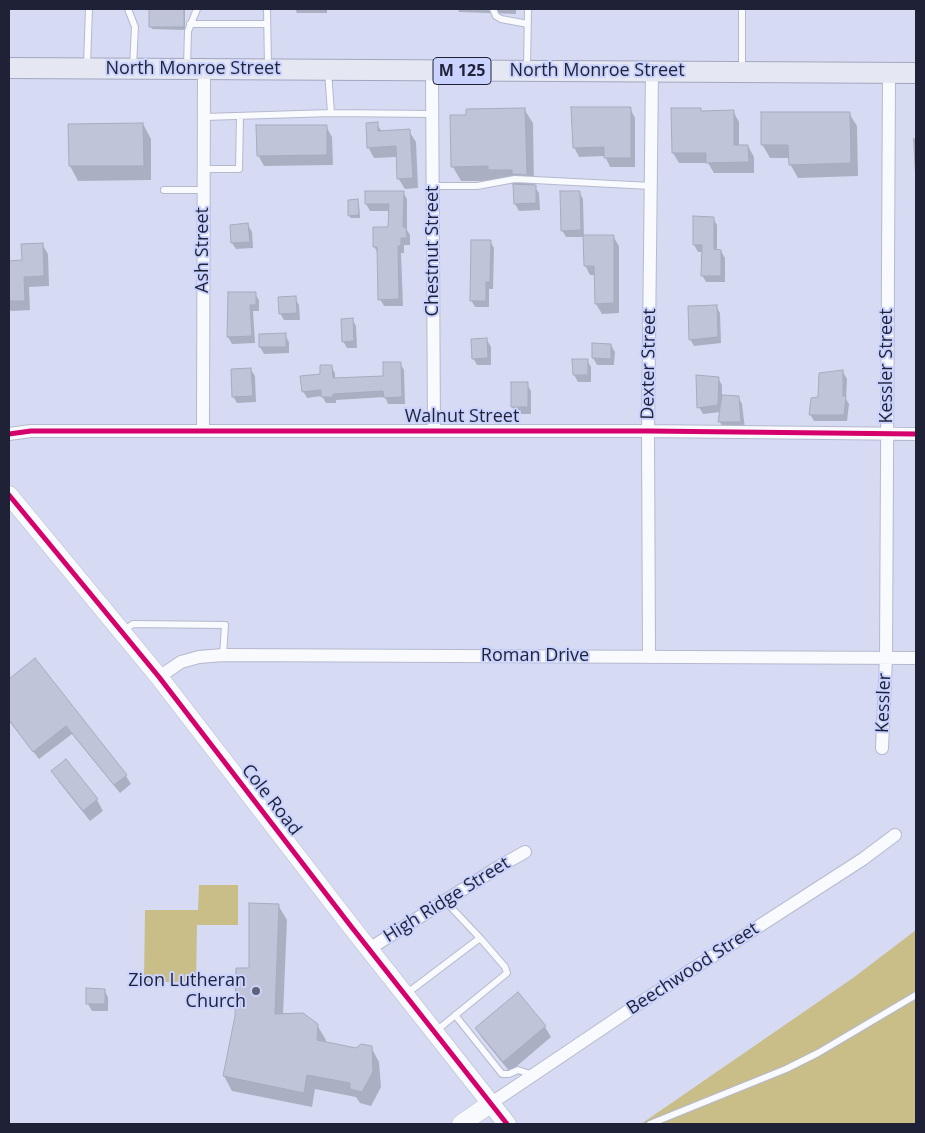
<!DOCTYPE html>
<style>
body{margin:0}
#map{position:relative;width:925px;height:1133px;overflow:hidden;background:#d6dbf3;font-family:"Open Sans",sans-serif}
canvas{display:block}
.frame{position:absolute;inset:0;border:10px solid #1f2236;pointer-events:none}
</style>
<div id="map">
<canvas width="925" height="1133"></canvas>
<div class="frame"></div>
</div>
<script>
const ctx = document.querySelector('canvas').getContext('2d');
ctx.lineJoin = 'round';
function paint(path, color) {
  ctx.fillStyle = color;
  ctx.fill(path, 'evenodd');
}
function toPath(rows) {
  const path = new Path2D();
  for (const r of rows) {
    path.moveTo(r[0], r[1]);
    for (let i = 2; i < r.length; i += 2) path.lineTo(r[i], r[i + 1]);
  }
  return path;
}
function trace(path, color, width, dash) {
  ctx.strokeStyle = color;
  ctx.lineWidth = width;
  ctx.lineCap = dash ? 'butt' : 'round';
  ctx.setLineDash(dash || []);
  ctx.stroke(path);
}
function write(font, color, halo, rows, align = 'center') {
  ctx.font = font + ' "Open Sans",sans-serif';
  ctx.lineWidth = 4;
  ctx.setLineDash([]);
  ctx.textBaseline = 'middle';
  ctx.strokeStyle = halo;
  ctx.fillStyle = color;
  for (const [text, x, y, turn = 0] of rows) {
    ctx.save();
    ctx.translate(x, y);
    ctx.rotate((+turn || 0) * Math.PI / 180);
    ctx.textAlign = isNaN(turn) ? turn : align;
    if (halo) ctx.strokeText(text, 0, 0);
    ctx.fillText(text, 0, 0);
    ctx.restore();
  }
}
paint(toPath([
 [199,885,238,885,238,925,197,925,196,982,144,982,145,910,198,910],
 [916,930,916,1124,641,1124,853,978]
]), '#c9bd88');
paint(toPath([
 [151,9,185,9,185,30,152,29,151,26],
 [295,9,327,9,327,13,297,13],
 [427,9,516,9,516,14,459,12,458,9],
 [630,108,635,118,635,167,610,167,605,156,579,157,574,147],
 [524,109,533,123,534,186,539,193,540,210,519,211,515,204,514,184,498,184,496,181,461,181,453,167,451,116,467,116],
 [700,109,702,112,733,111,739,122,739,146,748,146,754,157,754,173,714,173,708,163,679,163,673,153],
 [849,113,857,126,858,176,798,178,790,164,790,158,770,158,762,144],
 [143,124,151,139,151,180,78,181,70,166,69,126],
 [377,124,382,132,409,131,416,142,418,188,405,189,398,178,397,157,374,158,368,147],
 [326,126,332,137,333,165,264,166,258,155],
 [913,138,916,139,916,175,915,174],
 [403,192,407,199,407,230,410,235,410,245,404,245,404,253,401,253,403,306,384,306,380,299,378,254,374,246,390,228,390,211,370,211,366,204],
 [579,192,583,199,584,237,613,236,619,246,619,313,602,314,596,304,596,275,590,275,585,265,585,237,566,237,562,230],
 [358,201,359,204,360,218,351,218,349,215],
 [713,218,717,225,717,251,721,251,725,258,725,282,706,282,702,275,703,252,698,252,694,245],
 [248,225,252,232,253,248,236,249,232,243],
 [490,241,494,248,493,289,489,289,489,307,475,307,471,300],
 [42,244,48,254,49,286,29,287,30,310,11,311,9,308,9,290,11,290,23,261],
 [229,293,255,294,259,300,259,311,253,311,255,343,232,344,228,337],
 [295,298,299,305,300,320,284,320,280,313],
 [716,306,720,313,721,343,694,346,690,339],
 [352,319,356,326,357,348,347,348,343,341],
 [260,335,285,335,289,342,289,353,264,354,260,347],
 [487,340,491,347,491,365,477,365,473,358],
 [611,345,615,352,614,365,597,365,593,358],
 [574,360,587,360,591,367,591,382,578,382,574,375],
 [400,363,404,370,405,404,388,404,385,397,336,400,336,403,326,403,322,396,307,398,303,391,331,366,335,373,335,379,384,377],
 [251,370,255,376,256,402,237,403,233,396],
 [843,372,847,379,846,399,849,404,847,421,814,421,810,414,819,398],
 [718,378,722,385,722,397,738,397,742,404,745,429,724,429,720,422,721,412,703,414,699,407],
 [527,384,531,391,531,414,516,414,512,407],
 [35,660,126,776,131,784,120,793,72,734,39,759,9,721,9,680],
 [53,771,97,800,103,811,90,821,59,782],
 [278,905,287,920,283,1015,317,1025,326,1040,325,1043,357,1050,371,1047,379,1062,381,1087,371,1106,360,1103,356,1097,315,1089,312,1107,232,1091,224,1076,236,1016,250,969],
 [104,990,108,997,108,1011,92,1011,88,1004],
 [545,1027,551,1037,510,1072,483,1039,476,1029]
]), '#0003');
const building = toPath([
 [149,9,184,9,184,27,149,27,149,9],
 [571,107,631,107,631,158,604,158,604,147,573,148,571,107],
 [525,108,527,175,512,174,512,170,488,170,488,166,451,167,450,115,466,115,466,109,525,108],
 [671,108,701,108,701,111,734,110,734,145,748,145,749,162,706,163,706,153,672,153,671,108],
 [761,112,850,112,851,163,789,165,788,145,761,145,761,112],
 [378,122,378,131,410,129,413,178,397,179,396,146,367,148,366,123,378,122],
 [143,123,144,166,69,166,68,124,143,123],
 [256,125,327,125,327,155,257,156,256,125],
 [513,184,536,185,536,203,514,204,513,184],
 [365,191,404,191,403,227,406,227,407,238,401,238,401,246,398,246,399,299,378,300,377,247,373,247,373,227,388,227,389,204,365,204,365,191],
 [560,191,580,191,581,230,561,231,560,191],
 [358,199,359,215,348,216,348,200,358,199],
 [693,216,714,217,714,249,721,250,721,276,701,276,702,245,693,245,693,216],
 [248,223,250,242,231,243,230,225,248,223],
 [583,235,614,235,614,303,595,304,594,266,584,266,583,235],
 [471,240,491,240,490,282,486,282,486,301,470,301,471,240],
 [43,243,44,276,24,277,25,301,9,301,9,261,22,260,21,244,43,243],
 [228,292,256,292,256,305,250,305,252,336,227,337,228,292],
 [296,296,297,313,279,314,278,297,296,296],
 [717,305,718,337,689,340,688,306,717,305],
 [353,318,354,341,342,342,341,319,353,318],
 [286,333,286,347,259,347,259,334,286,333],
 [487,338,488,358,472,359,471,339,487,338],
 [592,343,611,344,611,359,592,358,592,343],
 [572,359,588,359,588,375,573,375,572,359],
 [383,362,401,362,402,397,384,398,383,391,333,394,333,397,321,397,321,390,302,392,300,376,320,374,320,365,332,365,333,378,383,376,383,362],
 [251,368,253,396,232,397,231,369,251,368],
 [843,370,843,396,846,396,844,415,809,415,811,398,818,397,819,373,843,370],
 [696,375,719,377,718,405,697,408,696,375],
 [511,382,528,382,528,407,511,407,511,382],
 [722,395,739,396,741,422,718,422,722,395],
 [35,658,127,775,114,785,66,726,33,752,9,720,9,679,35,658],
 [66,759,98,799,83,811,51,771,66,759],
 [249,903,279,904,275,1014,303,1013,318,1024,317,1040,356,1048,361,1044,372,1046,373,1072,362,1092,350,1089,350,1083,307,1075,304,1093,223,1076,235,1016,236,968,249,968,249,903],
 [86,988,105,989,105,1004,86,1004,86,988],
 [518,992,546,1026,503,1062,475,1028,518,992]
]);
paint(building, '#c0c4d9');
trace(building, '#a7abbf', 1);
const lane = toPath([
 [128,9,135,27,133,66],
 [267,9,268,66],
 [493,9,496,16,501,19,528,24],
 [190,24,267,24],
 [87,65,89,9],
 [187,66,188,31,197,9],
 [527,67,528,9],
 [742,69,742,9],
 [328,71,331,113],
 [204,117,331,113,432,114],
 [204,169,239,169,240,116],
 [433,186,477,186,515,179,651,186],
 [164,190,203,190],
 [123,631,133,624,225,625,223,655],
 [406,994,480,938,445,901],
 [455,1015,502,1074,509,1074,518,1070,533,1075],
 [436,1031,507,973,505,967,480,938],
 [650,1124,786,1069,818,1053,916,995]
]);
const street = toPath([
 [432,70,434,431],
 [203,431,204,69],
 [9,434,31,431,648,431,916,434],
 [649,657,648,431,652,72],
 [159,677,181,662,199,657,223,655,916,658],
 [882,748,886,658,889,73],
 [369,949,500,866,525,852],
 [490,1104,640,1003,863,859,895,835]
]);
const secondary = toPath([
 [9,495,159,677,350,925,507,1124],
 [461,1124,490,1104]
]);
const primary = toPath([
 [9,68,916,73]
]);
trace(lane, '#b5b9ce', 8);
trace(street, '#b5b9ce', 14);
trace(secondary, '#b5b9ce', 19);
trace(primary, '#a2a6bf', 22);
trace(lane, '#f9fafd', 6);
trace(street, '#f9fafd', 12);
trace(secondary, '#f9fafd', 18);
trace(primary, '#e5e8f3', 20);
trace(toPath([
 [9,434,31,431,648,431,916,434],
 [9,495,159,677,350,925,507,1124]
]), '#d6006c', 5);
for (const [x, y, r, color] of [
 [256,991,5,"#5f6378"]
]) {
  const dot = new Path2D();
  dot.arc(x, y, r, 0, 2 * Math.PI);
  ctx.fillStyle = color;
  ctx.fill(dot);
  trace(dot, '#cad3ff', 2);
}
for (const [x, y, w] of [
 [462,71,58]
]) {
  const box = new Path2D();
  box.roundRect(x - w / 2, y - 13.5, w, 27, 4);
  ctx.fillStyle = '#cad3ff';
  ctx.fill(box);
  trace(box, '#1f2236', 1);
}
write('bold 16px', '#1f2236', null, [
 ["M 125",462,71]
]);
write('18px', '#1f2236', '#cad3ff', [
 ["North Monroe Street",193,69],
 ["North Monroe Street",597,71],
 ["Ash Street",203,250,-90],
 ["Chestnut Street",433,251,-90],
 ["Dexter Street",649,364,-89],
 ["Kessler Street",887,366,-90],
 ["Walnut Street",462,417],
 ["Roman Drive",535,656],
 ["Kessler",884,703,-88],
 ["Cole Road",271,800,52],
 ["High Ridge Street",447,900,-32],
 ["Beechwood Street",693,969,-33]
]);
write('18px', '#1f2236', '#cad3ff', [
 ["Zion Lutheran",246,981],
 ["Church",246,1002]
], 'right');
</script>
